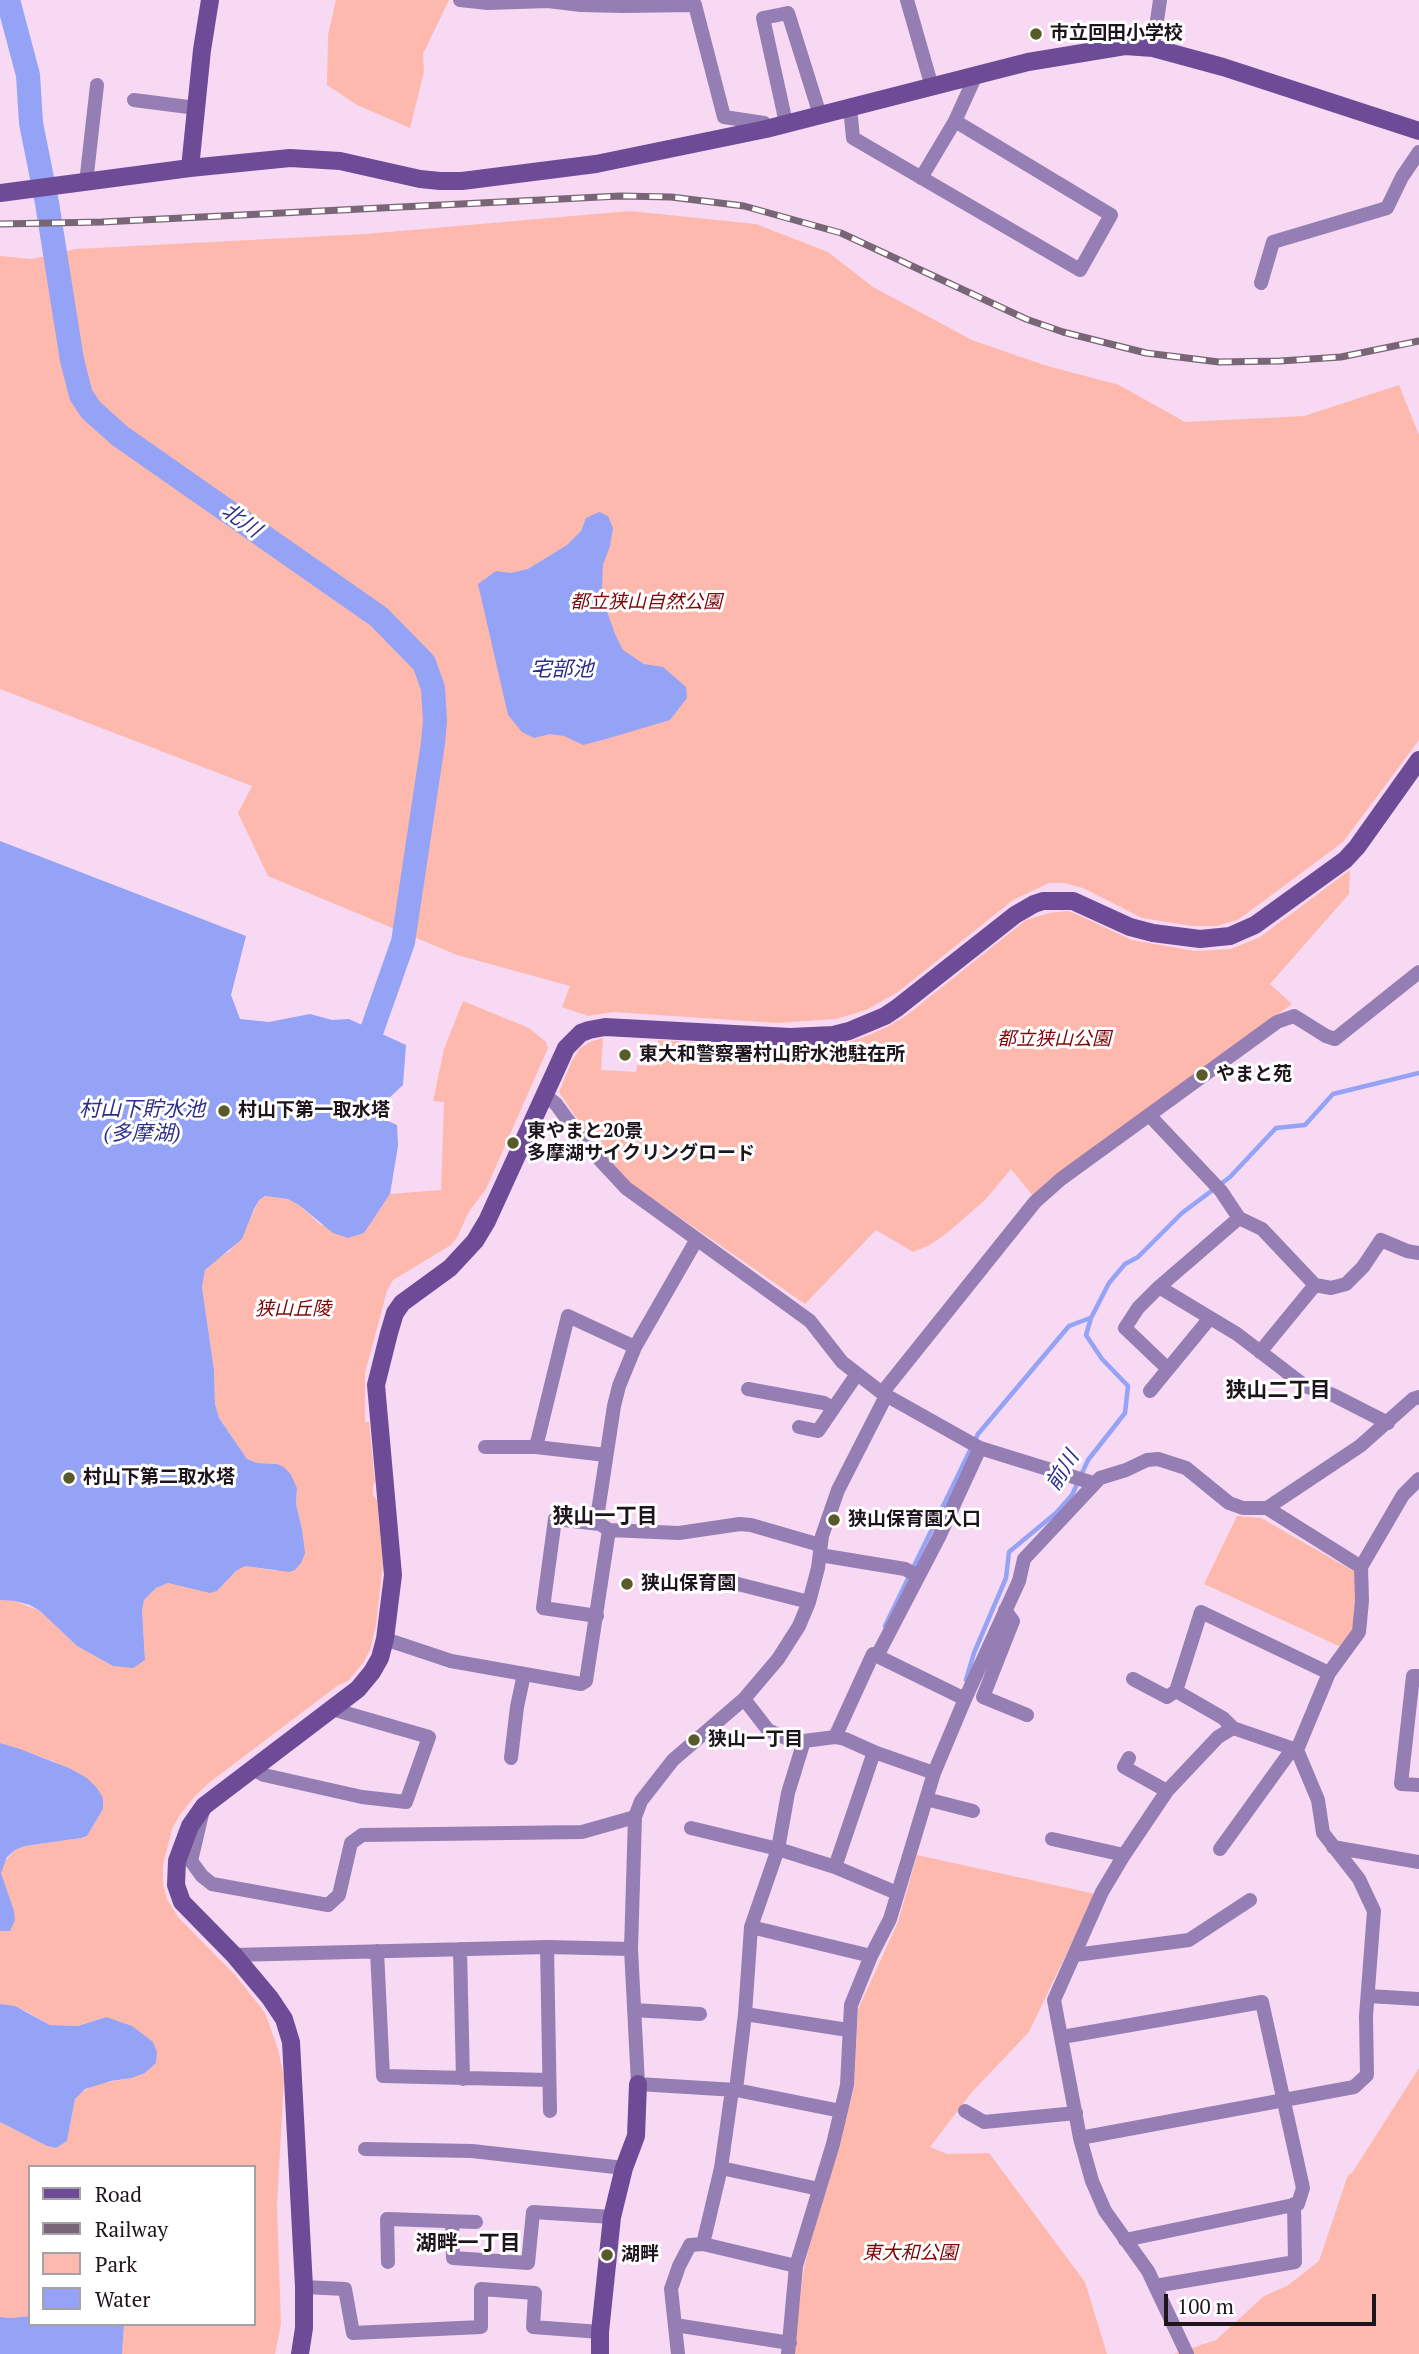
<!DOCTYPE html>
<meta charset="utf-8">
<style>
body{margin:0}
#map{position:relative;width:1419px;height:2354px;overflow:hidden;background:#f8d9f3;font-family:"PT Serif",serif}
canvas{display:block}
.legend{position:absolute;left:28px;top:2165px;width:228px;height:161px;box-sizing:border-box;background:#fff;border:2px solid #a5a1a4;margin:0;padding:9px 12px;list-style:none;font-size:21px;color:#1e141c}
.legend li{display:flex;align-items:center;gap:14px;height:35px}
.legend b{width:35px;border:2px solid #a5a1a4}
.scale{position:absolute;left:1164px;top:2294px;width:212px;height:32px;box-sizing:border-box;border:4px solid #1e141c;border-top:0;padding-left:9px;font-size:21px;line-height:24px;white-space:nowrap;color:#1e141c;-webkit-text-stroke:5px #fff;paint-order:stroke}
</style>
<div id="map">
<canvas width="1419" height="2354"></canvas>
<ul class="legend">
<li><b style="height:9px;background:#6e4b97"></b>Road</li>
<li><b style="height:9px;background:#786575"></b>Railway</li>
<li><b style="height:19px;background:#feb9af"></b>Park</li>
<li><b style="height:19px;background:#94a3f5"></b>Water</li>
</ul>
<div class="scale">100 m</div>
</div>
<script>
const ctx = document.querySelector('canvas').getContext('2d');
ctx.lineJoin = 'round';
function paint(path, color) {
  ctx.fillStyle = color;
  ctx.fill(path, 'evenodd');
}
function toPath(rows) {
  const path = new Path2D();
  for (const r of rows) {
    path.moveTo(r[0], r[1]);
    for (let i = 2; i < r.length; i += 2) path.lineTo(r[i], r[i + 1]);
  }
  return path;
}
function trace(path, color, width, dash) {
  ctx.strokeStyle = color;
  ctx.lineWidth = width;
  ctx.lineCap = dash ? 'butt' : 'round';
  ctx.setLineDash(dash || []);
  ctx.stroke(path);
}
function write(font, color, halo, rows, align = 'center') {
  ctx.font = font + ' "PT Serif","Noto Sans JP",serif';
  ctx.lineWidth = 6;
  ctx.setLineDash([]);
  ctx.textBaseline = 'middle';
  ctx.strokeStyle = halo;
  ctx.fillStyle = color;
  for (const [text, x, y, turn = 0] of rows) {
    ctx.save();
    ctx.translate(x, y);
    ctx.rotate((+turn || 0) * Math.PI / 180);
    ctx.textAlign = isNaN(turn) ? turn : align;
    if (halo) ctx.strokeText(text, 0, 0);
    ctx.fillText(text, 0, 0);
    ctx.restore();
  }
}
paint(toPath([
 [336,0,449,0,423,54,424,72,410,128,357,105,327,85,328,35],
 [630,211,756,224,828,252,873,287,972,340,1044,365,1119,385,1185,422,1304,416,1399,385,1419,435,1419,740,1343,842,1246,914,1237,920,1217,926,1192,926,1142,918,1083,888,1064,883,1049,883,1013,900,898,992,866,1010,836,1019,777,1023,613,1012,588,1016,562,1007,570,986,457,955,268,876,238,813,252,786,0,689,0,256,32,259,76,249,365,234],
 [1350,870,1349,894,1270,984,1292,1004,1048,1181,1033,1196,1011,1169,985,1200,947,1233,930,1245,913,1252,876,1230,805,1304,630,1183,596,1147,559,1092,572,1061,580,1048,590,1042,603,1038,601,1070,636,1072,637,1065,655,1066,658,1040,804,1050,852,1041,869,1035,887,1027,907,1015,1026,920,1049,913,1068,911,1076,914,1132,940,1195,951,1231,949,1260,937],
 [463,1001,529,1028,546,1042,548,1048,486,1189,468,1213,458,1236,451,1245,393,1280,387,1291,365,1373,365,1422,369,1422,375,1482,373,1486,373,1495,377,1500,383,1563,376,1625,370,1650,363,1663,348,1681,337,1686,210,1782,195,1796,179,1816,172,1829,163,1865,163,1884,167,1899,178,1917,236,1976,265,2013,278,2049,284,2078,277,2206,281,2324,275,2354,122,2354,124,2324,254,2324,254,2167,30,2167,30,2316,12,2318,0,2317,0,2122,47,2146,56,2148,67,2141,75,2099,78,2094,97,2084,132,2078,145,2073,156,2063,105,2017,78,2026,50,2025,26,2011,0,2004,0,1931,4,1931,5,1888,1,1873,2,1865,15,1850,25,1846,81,1838,87,1836,103,1809,102,1798,86,1778,53,1761,0,1743,0,1600,15,1601,40,1611,77,1646,113,1666,145,1660,142,1611,144,1600,156,1588,168,1583,217,1591,236,1571,245,1566,277,1571,302,1529,296,1504,297,1488,277,1464,257,1463,247,1459,219,1418,215,1404,214,1370,202,1287,205,1270,213,1261,230,1251,247,1226,259,1200,265,1196,288,1199,299,1205,321,1225,364,1233,390,1194,441,1190,444,1102,433,1101,444,1049],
 [1237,1516,1261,1518,1355,1572,1357,1602,1353,1630,1341,1647,1204,1584],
 [917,1855,1095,1894,1029,2032,972,2092,930,2147,947,2154,989,2153,1085,2282,1107,2354,793,2354,804,2268,820,2204,854,2088,858,2009,898,1922],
 [1419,2068,1419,2354,1174,2354,1216,2340,1264,2296,1287,2286,1319,2261,1348,2175,1352,2173]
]), '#feb9af');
paint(toPath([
 [599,512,608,516,613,528,610,546,603,565,602,588,604,603,615,634,623,650,644,664,663,667,686,687,687,698,670,720,606,739,583,745,564,736,550,734,534,738,522,732,508,715,478,584,496,571,511,573,528,569,567,545,581,531,586,518],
 [0,841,246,936,231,995,240,1019,269,1022,310,1014,332,1020,349,1019,406,1045,403,1085,375,1111,375,1115,397,1125,398,1146,390,1194,364,1233,348,1238,333,1233,299,1205,288,1199,265,1196,259,1200,254,1209,242,1239,205,1270,202,1287,214,1370,215,1404,219,1418,247,1459,257,1463,277,1464,284,1467,291,1475,297,1488,296,1504,302,1529,305,1553,301,1563,295,1570,289,1572,245,1566,236,1571,217,1591,210,1593,168,1583,156,1588,144,1600,142,1611,145,1660,133,1668,113,1666,77,1646,40,1611,30,1605,15,1601,0,1600],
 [0,1743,20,1749,69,1768,87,1778,97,1788,103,1798,103,1809,87,1836,81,1838,25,1846,15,1850,7,1857,1,1873,14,1911,15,1920,10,1931,0,1931],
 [0,2004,15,2006,50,2025,78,2026,106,2017,132,2026,153,2042,157,2052,156,2063,145,2073,132,2078,111,2081,85,2089,75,2099,67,2141,56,2148,47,2146,0,2122],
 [30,2316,30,2324,124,2324,122,2354,0,2354,0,2317,12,2318]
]), '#94a3f5');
trace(toPath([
 [885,1626,978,1434,1069,1326,1090,1318],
 [966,1680,974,1653,1006,1578,1009,1552,1056,1513,1072,1495,1088,1460,1125,1413,1128,1386,1102,1359,1086,1335,1091,1318,1109,1283,1125,1264,1138,1257,1182,1213,1230,1177,1276,1128,1305,1125,1333,1094,1419,1073]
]), '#94a3f5', 4.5);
trace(toPath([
 [8,0,28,75,31,123,47,203,72,360,81,395,91,410,120,436,379,617,424,663,433,688,435,721,433,743,403,942,372,1030]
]), '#94a3f5', 24);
trace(toPath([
 [460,0,488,3,548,1,581,5,622,6,695,5,724,117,764,123,766,129],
 [907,0,932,87],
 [1153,48,1160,0],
 [134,100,196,108],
 [850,107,853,138,1080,270,1111,215,955,121],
 [786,123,763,18,788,13,820,115],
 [921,178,955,121,976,75],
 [86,183,97,85],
 [1261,283,1273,242,1387,208,1402,177,1419,152],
 [544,1094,556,1104,586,1145,626,1188,810,1321,842,1362,882,1393,980,1448,1093,1483],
 [1149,1115,1221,1191,1239,1218,1262,1229,1315,1285,1260,1352],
 [697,1239,635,1347,619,1386,614,1406,597,1518,600,1524,609,1530,679,1533,740,1524,751,1525,820,1545],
 [1315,1285,1331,1288,1346,1284,1363,1267,1381,1240,1407,1251,1419,1253],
 [1159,1287,1237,1334,1305,1386,1333,1395,1388,1423],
 [1168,1369,1125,1328,1138,1308,1159,1287,1239,1218],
 [748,1389,824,1403,833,1408],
 [1150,1391,1210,1318],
 [882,1393,1035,1202,1061,1179,1277,1022,1294,1016,1326,1036,1335,1039,1419,972],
 [799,1427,818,1431,857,1374],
 [485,1447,536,1447,606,1455],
 [536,1447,568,1316,635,1347],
 [1267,1508,1360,1446,1413,1399,1419,1397],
 [820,1555,905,1569,918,1576],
 [718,1579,809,1602],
 [1005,1610,1013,1621,983,1697,1027,1715],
 [597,1616,543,1608,555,1519,600,1524],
 [385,1639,451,1661,581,1684,586,1681,609,1530],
 [877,1656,939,1537,980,1448],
 [1419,1676,1413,1676,1401,1784,1419,1785],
 [1133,1679,1167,1697,1176,1691],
 [744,1699,768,1730,792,1741,804,1741],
 [1233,1728,1223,1718,1176,1691,1201,1612,1329,1673],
 [835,1737,873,1654,965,1699],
 [511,1758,517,1707,524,1674],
 [1129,1758,1124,1767,1167,1791],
 [253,1769,264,1775,362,1797,406,1802,429,1737,332,1709],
 [926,1799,973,1811],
 [203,1810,191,1861,202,1876,212,1884,328,1905,339,1895,351,1843,362,1835,582,1832,635,1817],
 [691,1828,778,1849,835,1867,897,1893],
 [1052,1839,1124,1855],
 [1333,1847,1419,1862],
 [1220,1849,1293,1748],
 [835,1867,874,1752],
 [751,1927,871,1956],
 [547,1947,550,2111],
 [460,1949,463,2079],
 [377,1951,383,2076,549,2080],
 [234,1955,547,1947,631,1949],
 [1075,1955,1189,1940,1250,1900],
 [1368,1996,1419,1999],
 [634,2010,700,2014],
 [745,2014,848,2030],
 [1062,2037,1262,2002,1303,2188,1298,2204,1125,2240],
 [736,2090,745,2014,751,1927,778,1849,788,1793,804,1741,835,1737,845,1739,874,1752,934,1773],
 [841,2111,736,2090,638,2084,631,1949,635,1817,641,1801,673,1760,744,1699,778,1659,799,1626,809,1602,818,1568,822,1536,838,1490,886,1396],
 [965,2111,984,2122,1076,2113],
 [1080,2138,1354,2087,1367,2075,1366,2016,1374,1911,1359,1879,1323,1833,1318,1800,1297,1750,1329,1673,1359,1632,1362,1601,1361,1567],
 [365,2149,472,2151,624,2168],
 [721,2168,819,2189],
 [452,2222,453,2258,528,2263,533,2212,612,2217],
 [703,2244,721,2168,732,2090],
 [388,2262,387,2219,476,2222],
 [1155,2286,1295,2262,1294,2204],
 [304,2287,345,2289,353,2333,481,2327,481,2289,535,2293,533,2327,600,2332],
 [675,2325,790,2343],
 [678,2354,671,2289,679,2266,690,2245,703,2244,796,2266],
 [788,2354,796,2266,833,2144,847,2085,851,2005,871,1956,890,1919,934,1773,965,1699,1019,1581,1024,1559,1100,1478,1126,1470,1147,1460,1158,1459,1186,1468,1229,1503,1243,1508,1267,1508,1361,1567,1403,1495,1419,1479],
 [1187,2354,1148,2271,1105,2211,1092,2181,1080,2138,1054,2000,1102,1892,1124,1855,1167,1791,1218,1737,1233,1728,1297,1750]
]), '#947eb3', 14);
trace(toPath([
 [190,168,202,50,210,0],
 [0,193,190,168,290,158,340,161,420,179,440,181,462,181,596,164,766,129,1028,62,1125,46,1153,48,1223,67,1419,131],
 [300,2354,304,2328,304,2287,291,2042,284,2019,270,1998,234,1955,182,1902,176,1885,177,1861,190,1826,204,1806,358,1689,372,1672,380,1658,385,1639,393,1575,376,1385,389,1333,395,1313,402,1303,450,1268,475,1241,487,1221,566,1048,581,1033,589,1030,605,1027,790,1037,833,1035,849,1031,885,1016,897,1008,1015,915,1034,904,1043,901,1073,901,1130,927,1153,933,1200,939,1230,936,1255,925,1345,860,1357,847,1419,760],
 [600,2354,600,2332,612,2217,624,2168,636,2136,638,2084]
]), '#6e4b97', 18);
const rail = toPath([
 [0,224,102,222,620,196,671,197,744,206,841,233,1026,319,1063,332,1146,353,1219,362,1280,361,1341,357,1419,341]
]);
trace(rail, '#786575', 7);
trace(rail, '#fff', 4.5, [13]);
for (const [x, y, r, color] of [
 [1036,34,7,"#585b29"],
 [625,1055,7,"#585b29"],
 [1202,1075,7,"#585b29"],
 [224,1111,7,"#585b29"],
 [513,1143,7,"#585b29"],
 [69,1478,7,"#585b29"],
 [834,1520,7,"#585b29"],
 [627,1584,7,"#585b29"],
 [694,1740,7,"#585b29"],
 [607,2255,7,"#585b29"]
]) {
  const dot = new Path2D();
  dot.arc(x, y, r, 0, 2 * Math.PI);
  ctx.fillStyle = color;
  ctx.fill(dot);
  trace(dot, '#fff', 2.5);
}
write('bold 19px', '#1e141c', '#fff', [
 ["市立回田小学校",1050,34],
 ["東大和警察署村山貯水池駐在所",639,1055],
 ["やまと苑",1216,1075],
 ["村山下第一取水塔",238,1111],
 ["東やまと20景",527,1132],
 ["多摩湖サイクリングロード",527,1154],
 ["村山下第二取水塔",83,1478],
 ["狭山保育園入口",848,1520],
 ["狭山保育園",641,1584],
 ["狭山一丁目",708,1740],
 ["湖畔",621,2255]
], 'left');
write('italic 19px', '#7f0508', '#fff', [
 ["都立狭山自然公園",646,603],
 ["都立狭山公園",1054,1040],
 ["狭山丘陵",293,1310],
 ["東大和公園",910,2254]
]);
write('italic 21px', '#2c2e8b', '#fff', [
 ["北川",241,521,35],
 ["宅部池",562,670],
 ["村山下貯水池",142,1110],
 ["(多摩湖)",142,1134],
 ["前川",1063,1471,-58]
]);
write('bold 21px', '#1e141c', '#fff', [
 ["狭山二丁目",1278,1391],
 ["狭山一丁目",605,1517],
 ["湖畔一丁目",468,2244]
]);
</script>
